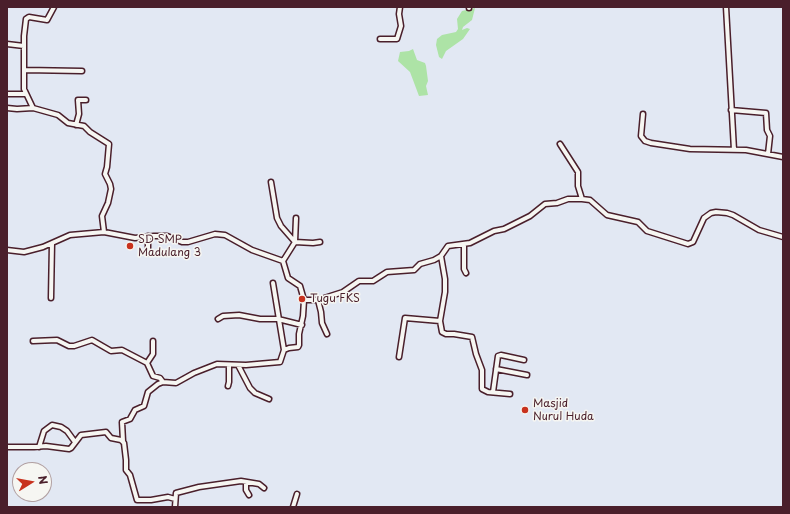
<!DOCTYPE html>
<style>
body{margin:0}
#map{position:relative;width:790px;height:514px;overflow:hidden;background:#e2e8f3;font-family:"Playpen Sans",sans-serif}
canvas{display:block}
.frame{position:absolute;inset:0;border:8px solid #4a1f2b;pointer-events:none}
.north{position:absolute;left:12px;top:462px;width:40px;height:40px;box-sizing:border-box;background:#f6f6f2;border:1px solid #b1a0a2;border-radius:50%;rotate:79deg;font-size:11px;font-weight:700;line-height:16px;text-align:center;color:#4a1f2b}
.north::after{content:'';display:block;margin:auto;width:14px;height:18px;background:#c8321e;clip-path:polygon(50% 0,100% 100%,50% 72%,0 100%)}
</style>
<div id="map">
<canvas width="790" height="514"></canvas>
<div class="frame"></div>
<div class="north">N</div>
</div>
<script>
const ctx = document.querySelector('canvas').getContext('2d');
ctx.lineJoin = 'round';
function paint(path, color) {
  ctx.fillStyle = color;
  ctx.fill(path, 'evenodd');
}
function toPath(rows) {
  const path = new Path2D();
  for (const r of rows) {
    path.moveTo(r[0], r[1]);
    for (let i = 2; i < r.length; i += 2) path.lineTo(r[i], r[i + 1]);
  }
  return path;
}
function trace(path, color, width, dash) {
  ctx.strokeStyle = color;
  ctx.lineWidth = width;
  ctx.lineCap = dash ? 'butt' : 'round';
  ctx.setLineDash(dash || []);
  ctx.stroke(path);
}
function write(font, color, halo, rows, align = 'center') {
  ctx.font = font + ' "Playpen Sans",sans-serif';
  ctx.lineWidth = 3;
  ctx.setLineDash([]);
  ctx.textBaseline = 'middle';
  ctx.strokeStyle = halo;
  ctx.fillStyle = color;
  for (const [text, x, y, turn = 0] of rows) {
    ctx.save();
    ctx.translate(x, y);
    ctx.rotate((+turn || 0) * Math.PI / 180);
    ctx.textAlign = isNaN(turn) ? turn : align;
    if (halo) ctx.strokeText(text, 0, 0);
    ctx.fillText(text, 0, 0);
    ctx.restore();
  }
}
paint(toPath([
 [475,8,472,20,463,27,462,30,467,28,470,29,463,39,446,51,442,59,439,57,436,45,437,39,442,35,456,32,458,29,457,19,462,11],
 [413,49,417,60,425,63,426,66,428,81,426,86,428,95,419,96,410,72,398,61,400,52,409,51]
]), '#ade3a6');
const street = toPath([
 [54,7,47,20,29,17,26,19,24,36,24,89,33,108,58,115,68,123,84,126,90,132,109,144,107,167,105,174,110,184,111,189,108,203,102,216,104,232],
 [726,7,734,150],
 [469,8,469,7],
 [380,39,397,39,401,26,399,14,400,7],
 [7,44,24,46],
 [25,70,82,71],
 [7,94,26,94],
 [7,108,17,109,33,108],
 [731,110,766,113,767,130,770,136,768,154],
 [643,114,641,136,645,141,651,143,690,149,746,150,783,157],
 [76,125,79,114,78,100,86,100],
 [560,144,578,172,578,186,582,199],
 [271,182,277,218,281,226,295,242,313,243,320,242],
 [148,236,148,253],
 [464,244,464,269,466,273],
 [7,250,24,252,43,247,70,235,104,232,135,238,154,236,167,236,182,242,188,242,215,234,225,235,252,250,283,261,288,278,300,286,304,300,318,300,343,292,359,281,373,281,387,272,414,270,420,264,434,260,441,256,448,246,470,243,494,231,504,229,530,216,545,204,557,203,568,199,582,199,590,200,607,215,638,222,647,231,688,244,693,242,704,218,711,213,716,212,727,213,733,215,759,230,783,237],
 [441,256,445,279,445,292,440,321,442,332,446,334,454,334,472,337,476,354,482,370,482,389,488,392,510,394],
 [283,261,295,242,296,218],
 [273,283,284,350],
 [51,298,52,243],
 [318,300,321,312,322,323,327,334],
 [218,319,223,316,239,315,260,319,278,319,302,325],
 [33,341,57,340,69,346,74,346,92,340,111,351,122,350,147,363,153,376,160,378,163,382,176,383,194,373,217,364,246,365,280,362,284,350,289,348,298,347,299,345,299,334,303,316,304,300],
 [399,357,405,318,440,321],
 [147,363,153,354,153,341],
 [238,365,250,388,255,393,269,399],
 [496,369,527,375],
 [228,386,229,382,229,365],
 [493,392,498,356,501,355,524,360],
 [123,441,122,422,130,419,135,410,144,406,148,392,158,384,163,382],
 [7,447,34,447,46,446,69,449,71,448,81,435,106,432,111,438,121,440,124,443,126,460,126,470,130,475,137,500,151,500,168,497,175,499],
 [39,447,44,431,52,425,61,427,67,431,75,442],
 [246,482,246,490,249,495],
 [175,507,176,493,199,487,241,481,259,484,264,488],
 [293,507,297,494]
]);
trace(street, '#4a1f2b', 7);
trace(street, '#f6f6f2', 4);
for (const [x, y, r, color] of [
 [130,246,4,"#c8321e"],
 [302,299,4,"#c8321e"],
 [525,410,4,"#c8321e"]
]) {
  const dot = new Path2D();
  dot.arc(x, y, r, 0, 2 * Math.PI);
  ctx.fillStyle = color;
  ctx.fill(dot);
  trace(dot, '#f6f6f2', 1.5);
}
write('11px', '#4a1f2b', '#f6f6f2', [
 ["SD SMP",138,240],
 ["Madulang 3",138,253],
 ["Tugu FKS",310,299],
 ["Masjid",533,404],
 ["Nurul Huda",533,417]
], 'left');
</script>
